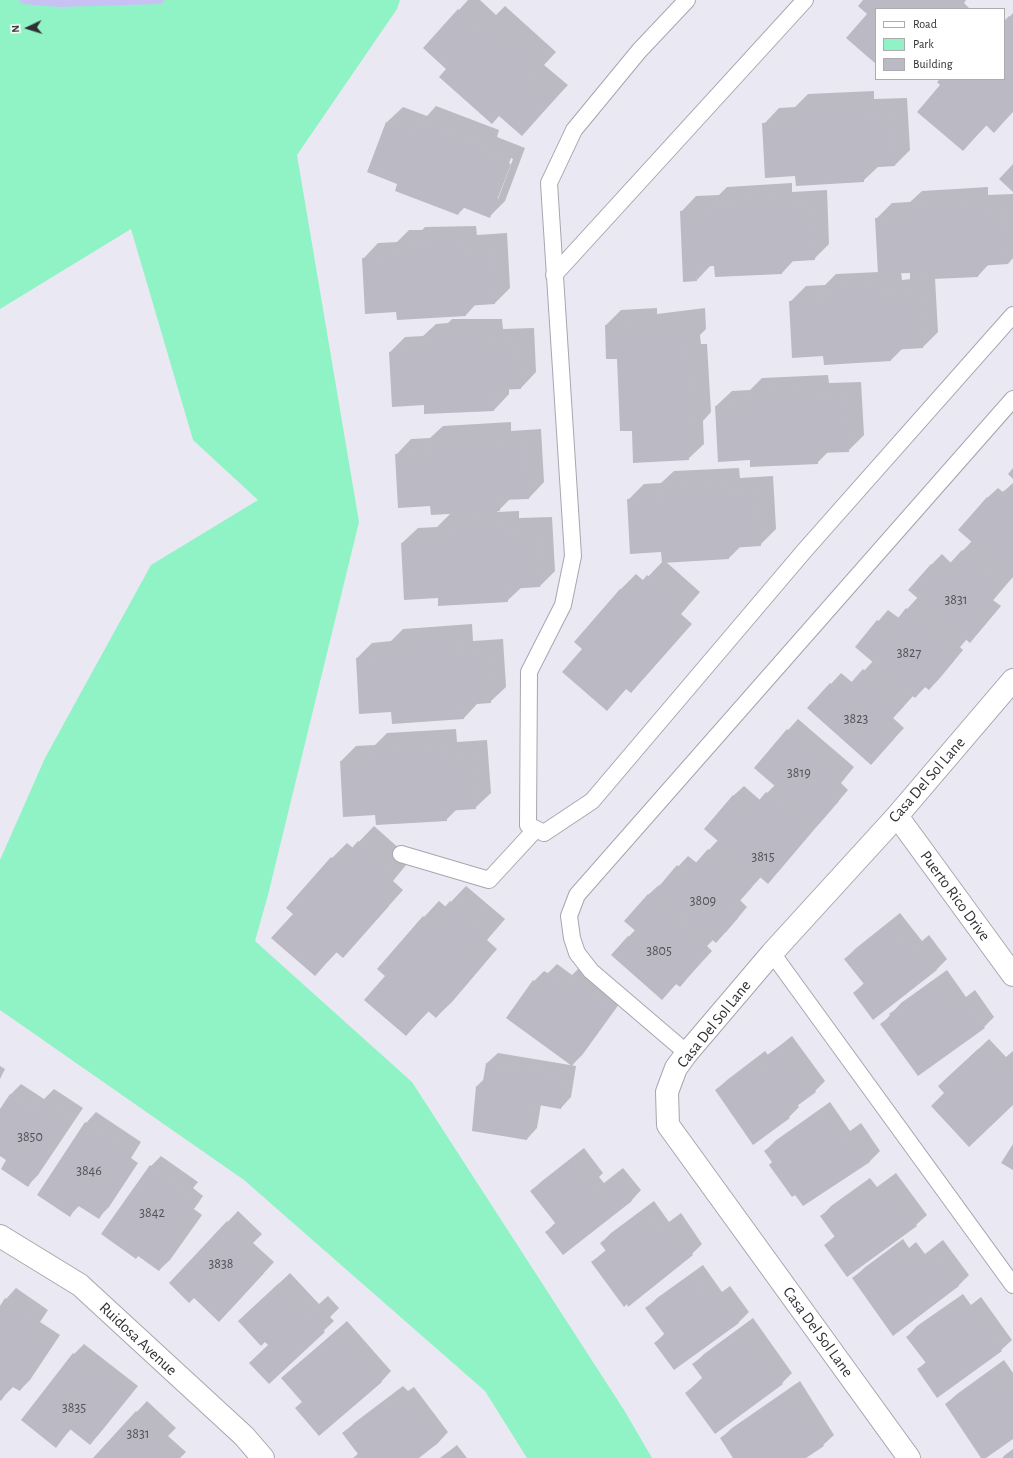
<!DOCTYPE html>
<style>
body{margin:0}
#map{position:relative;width:1013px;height:1458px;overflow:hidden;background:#eae9f3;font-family:"Alegreya Sans",sans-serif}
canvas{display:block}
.legend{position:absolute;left:875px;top:8px;width:130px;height:72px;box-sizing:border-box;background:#fff;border:1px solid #acacae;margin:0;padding:5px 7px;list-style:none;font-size:12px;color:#303034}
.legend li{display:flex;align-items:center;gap:8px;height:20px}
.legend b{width:20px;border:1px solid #acacae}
.north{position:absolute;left:8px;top:8px;width:40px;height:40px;-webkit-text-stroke:3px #fff;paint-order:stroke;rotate:266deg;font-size:11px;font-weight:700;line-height:16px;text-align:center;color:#303034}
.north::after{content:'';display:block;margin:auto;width:14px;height:18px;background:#303034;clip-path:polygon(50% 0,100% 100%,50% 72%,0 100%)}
</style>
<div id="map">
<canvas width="1013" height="1458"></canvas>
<ul class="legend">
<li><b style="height:5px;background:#fff"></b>Road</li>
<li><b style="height:11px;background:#8ff3c5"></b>Park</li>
<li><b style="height:11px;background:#bbb9c3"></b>Building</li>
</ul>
<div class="north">N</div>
</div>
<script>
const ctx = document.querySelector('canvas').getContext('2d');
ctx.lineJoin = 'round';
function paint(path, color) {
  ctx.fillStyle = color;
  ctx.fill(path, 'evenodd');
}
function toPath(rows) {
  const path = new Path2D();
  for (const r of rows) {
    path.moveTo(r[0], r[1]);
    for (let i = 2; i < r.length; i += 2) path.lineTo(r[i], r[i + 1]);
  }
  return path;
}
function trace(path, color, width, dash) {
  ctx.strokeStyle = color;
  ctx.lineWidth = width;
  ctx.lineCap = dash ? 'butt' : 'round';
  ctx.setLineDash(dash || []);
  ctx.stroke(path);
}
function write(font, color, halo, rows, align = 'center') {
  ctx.font = font + ' "Alegreya Sans",sans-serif';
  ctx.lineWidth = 3;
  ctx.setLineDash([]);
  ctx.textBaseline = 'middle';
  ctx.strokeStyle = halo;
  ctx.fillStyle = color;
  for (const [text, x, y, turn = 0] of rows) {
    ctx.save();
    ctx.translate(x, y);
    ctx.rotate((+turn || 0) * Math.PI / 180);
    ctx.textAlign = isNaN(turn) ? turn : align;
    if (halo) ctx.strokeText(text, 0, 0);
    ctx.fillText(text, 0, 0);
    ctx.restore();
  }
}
paint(toPath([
 [0,0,400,0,397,9,297,155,359,522,268,895,255,941,412,1082,624,1410,652,1458,527,1458,485,1391,244,1180,0,1010,0,860,45,758,151,565,258,500,193,440,131,229,0,309]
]), '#8ff3c5');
paint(toPath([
 [468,0,480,0,496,15,505,6,556,52,544,65,568,85,522,135,447,69,459,10],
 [864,0,966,0,964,3,970,9,876,9,876,63,868,14],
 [1013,13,1013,112,994,132,987,125,963,150,941,79,1004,79,1004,23],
 [874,91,874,99,907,98,910,150,895,165,879,166,863,181,796,175,764,124,779,108,795,107,808,94],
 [436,106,499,130,497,137,525,148,505,201,490,216,465,207,458,214,398,183,368,172,387,122,403,107,427,116],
 [511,158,513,159,498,199,496,199],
 [792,183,792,192,827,190,829,244,814,259,794,260,782,273,711,265,697,280,681,212,696,196,719,195,727,187],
 [988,187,988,195,1013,194,1013,258,1008,264,989,264,978,276,935,278,938,332,923,347,903,348,891,360,824,355,790,302,806,286,825,285,836,274,879,272,876,219,892,203,910,202,922,191],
 [901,272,911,272,911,279,902,280],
 [476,226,477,235,507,233,510,288,495,303,476,304,466,315,397,311,363,259,378,243,397,242,409,230,422,230,425,227],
 [657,308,657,314,705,308,706,329,700,335,701,344,707,344,711,412,703,421,704,444,688,459,633,430,618,358,607,358,606,325,621,310],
 [452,319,502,319,503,329,534,328,536,372,521,388,509,388,509,394,494,410,425,404,390,352,405,337,423,336,436,324,448,323],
 [828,375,829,383,861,382,864,435,848,451,829,451,817,463,751,459,716,406,732,391,750,390,762,378],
 [511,422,511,431,541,429,544,482,529,498,510,499,497,512,519,511,519,518,552,517,555,571,540,586,522,587,507,601,439,597,402,543,418,528,437,527,451,513,431,505,396,455,411,439,430,438,443,426],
 [739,468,740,478,773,476,776,529,760,545,741,546,729,558,665,561,700,592,681,614,692,624,646,676,631,692,627,688,607,709,584,648,620,590,636,574,644,581,663,561,662,551,628,500,644,484,661,483,674,471],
 [1013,483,1013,577,993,600,1001,606,980,631,970,642,967,639,960,647,963,650,939,679,929,689,926,686,915,697,914,695,893,718,904,728,881,753,809,708,841,673,853,683,873,661,856,647,888,610,899,618,918,597,931,565,942,554,951,563,972,541,987,498,998,488,1003,492],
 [472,624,473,641,503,639,506,687,490,702,478,703,464,718,392,711,357,658,372,643,391,641,403,629],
 [798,719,854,767,841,783,848,790,778,872,761,877,740,900,747,907,726,932,713,940,707,946,712,951,690,975,677,983,662,999,612,955,635,930,648,895,659,885,660,886,688,856,697,863,718,840,733,796,744,786,760,800,775,785,755,767],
 [456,729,457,742,487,740,491,793,475,808,457,809,446,820,376,814,341,761,356,746,375,745,387,733],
 [374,826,411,859,393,881,403,890,343,957,337,952,315,975,294,914,332,858,347,843,353,848],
 [466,886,505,919,487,940,497,949,452,1002,436,1017,429,1011,406,1035,387,976,379,969,424,917,439,901,446,907],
 [900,913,922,941,929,935,947,959,937,969,873,1019,854,993,864,983,845,959,855,949],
 [557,964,572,975,579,968,622,1000,583,1054,572,1065,534,981,544,971,548,973],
 [947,970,966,997,975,990,994,1017,984,1027,882,1024,901,1003],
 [792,1036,825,1081,815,1091,797,1104,799,1107,789,1117,716,1090,727,1080,765,1051,768,1055],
 [989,1039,1006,1057,1013,1051,1013,1104,946,1093,950,1076],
 [498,1053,576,1066,571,1097,561,1108,541,1104,537,1128,527,1139,477,1086,485,1078,487,1063],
 [0,1066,5,1069,0,1079],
 [21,1084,44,1099,54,1089,83,1108,38,1175,28,1185,8,1160,0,1155,0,1111,11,1094],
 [830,1102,850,1131,861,1123,880,1151,870,1161,804,1205,765,1151,775,1141],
 [96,1112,141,1142,131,1158,138,1163,109,1207,99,1217,80,1205,70,1215,86,1123],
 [584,1148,603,1173,599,1177,604,1183,623,1168,641,1190,631,1201,546,1232,556,1222,531,1191,542,1181],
 [161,1156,198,1182,193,1188,203,1196,194,1209,202,1215,170,1260,159,1270,139,1255,136,1258,151,1166],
 [896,1173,927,1215,916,1225,825,1245,835,1236,821,1217,831,1206,870,1178,877,1187],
 [654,1201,669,1222,681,1213,702,1244,692,1254,627,1303,592,1262,606,1250,601,1243,611,1233],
 [238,1211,262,1234,253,1243,274,1262,230,1310,194,1297,170,1283],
 [903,1239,909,1248,916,1242,925,1254,943,1240,969,1275,958,1286,854,1278,864,1268],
 [703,1265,722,1292,730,1286,749,1312,739,1322,674,1369,655,1343,665,1333,647,1308,657,1298],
 [290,1273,319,1304,328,1296,339,1308,330,1317,334,1321,269,1382,269,1345,250,1311],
 [16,1288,48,1310,40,1322,60,1335,30,1380,20,1390,14,1386,1,1399,0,1398,0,1307,6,1299],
 [963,1294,971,1305,981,1297,1012,1340,1001,1350,938,1396,918,1369,926,1362,907,1337,917,1326],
 [753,1318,792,1373,782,1383,686,1393,703,1377,694,1364,704,1354],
 [347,1321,391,1371,381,1382,296,1408,303,1401,283,1378],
 [84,1344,138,1386,100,1433,90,1444,71,1429,56,1446,74,1354],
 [1004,1360,1013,1373,1013,1437,984,1458,982,1458,946,1404,957,1394],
 [800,1381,834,1435,823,1445,804,1458,735,1458,721,1438,732,1428],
 [403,1386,408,1391,414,1387,448,1432,438,1443,417,1458,354,1458,359,1453,344,1433,354,1423],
 [147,1401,176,1428,168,1436,186,1452,180,1458,94,1458],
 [457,1445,467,1458,440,1458],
 [1013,1449,1013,1458,1002,1458,1005,1455]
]), '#0003');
trace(toPath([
 [24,0,59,3,160,0]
]), '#c9c1f3', 8);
paint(toPath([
 [863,0,955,0,961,5,958,9,876,9,876,64,846,38,867,14,858,6],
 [458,9,481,30,489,21,541,68,530,81,553,101,522,136,499,116,492,124,439,77,446,69,423,48],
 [1009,16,1013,19,1013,111,994,133,986,125,963,151,917,112,940,85,937,82,940,79,1004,79,1004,21],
 [858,106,859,114,892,113,895,166,863,168,864,182,796,186,795,176,765,178,762,123,792,122,792,109],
 [420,121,484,146,482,153,511,164,490,218,462,207,458,215,395,191,397,184,367,172,386,122,416,133],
 [1013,164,1013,192,999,179],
 [777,198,777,207,812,205,815,260,782,262,782,274,715,277,714,266,696,267,697,281,683,282,680,211,711,210,710,202],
 [973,202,973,210,1005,208,1008,264,978,266,978,277,910,280,910,273,878,274,875,218,906,217,906,206],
 [461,241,462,250,492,248,495,304,465,306,466,316,397,320,396,312,365,314,362,258,393,256,392,245,409,245,409,242],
 [886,286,887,295,920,293,923,348,891,350,891,361,824,365,823,356,792,358,789,301,820,300,819,289],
 [642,323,642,329,690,323,691,345,685,346,686,359,692,359,696,429,687,429,689,460,633,463,632,431,620,431,617,359,606,359,605,325],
 [435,334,487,334,488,344,519,342,521,389,493,390,494,411,424,414,424,405,392,407,389,352,419,350,419,339,436,338],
 [813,390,814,398,846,397,849,452,818,453,818,464,750,467,750,460,718,462,715,406,746,404,746,393],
 [496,436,496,446,526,444,529,499,499,500,500,511,431,515,430,506,398,508,395,454,427,452,426,441],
 [1013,468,1013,479,1008,474],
 [724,483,725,492,758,491,761,546,729,548,729,559,662,563,661,552,630,554,627,499,658,498,657,486],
 [1005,490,1013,497,1013,578,958,530,987,497,993,503],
 [504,526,504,533,537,532,540,587,507,589,508,602,438,606,438,598,404,600,401,543,433,542,433,530],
 [962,550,1005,586,984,611,991,617,970,643,908,590,931,564,941,573],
 [647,575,686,608,666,630,677,640,631,693,626,689,607,711,562,672,582,649,574,642,620,589,629,597],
 [906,608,916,616,918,612,960,648,950,658,954,661,929,690,925,687,915,698,855,647,877,620,895,635,901,629,894,623],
 [457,639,458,656,488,654,491,703,463,705,464,719,392,724,391,712,359,714,356,658,387,655,387,644],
 [863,669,904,706,883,729,894,739,871,765,807,708,830,683,842,693],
 [787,729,845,778,831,794,839,801,819,824,754,768],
 [441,744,442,757,472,755,476,809,446,811,447,821,376,825,375,815,343,817,340,761,372,759,371,748],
 [766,792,812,831,768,884,704,829,733,795,750,811],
 [358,841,396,875,378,897,389,906,343,958,336,952,315,976,271,938,293,914,286,908,331,857,338,864],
 [708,849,752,887,731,911,738,918,716,943,655,891,677,865,687,873],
 [648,894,707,947,698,957,702,961,680,987,676,984,662,1000,611,955,628,936,633,940,639,934,624,921],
 [450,901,490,935,472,956,483,965,436,1018,428,1011,406,1036,364,1000,385,976,377,969,423,916,431,923],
 [890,923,911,950,918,945,937,970,873,1020,853,993,864,984,844,959],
 [546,974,562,986,568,978,613,1010,572,1066,506,1018,533,980,538,984],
 [936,980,955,1006,964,1000,985,1028,918,1076,880,1024,891,1016,889,1014],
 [781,1045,816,1092,786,1114,790,1118,753,1145,715,1090,754,1061,761,1069,768,1064,763,1058],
 [978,1049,995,1067,1005,1058,1013,1067,1013,1105,969,1147,931,1106,944,1093,938,1086],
 [486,1063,566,1076,561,1109,533,1104,527,1140,472,1131,476,1086,482,1087],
 [10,1094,35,1110,43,1099,73,1119,28,1187,1,1169,6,1160,0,1156,0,1109],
 [819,1112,839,1141,850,1133,870,1162,803,1206,795,1195,792,1197,769,1165,772,1162,764,1151],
 [85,1122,131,1152,121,1169,128,1174,99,1219,77,1205,70,1217,37,1195],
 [1013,1144,1013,1170,1001,1163],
 [573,1158,594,1184,589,1187,593,1192,613,1177,632,1201,563,1255,545,1232,556,1224,530,1191],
 [150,1165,188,1192,184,1199,193,1206,184,1220,192,1226,159,1271,138,1256,136,1259,101,1234],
 [886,1182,917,1226,847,1277,824,1245,835,1237,820,1216,860,1188,866,1196],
 [643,1211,658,1231,671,1222,693,1255,628,1307,627,1304,624,1307,591,1262,606,1251,600,1243],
 [227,1221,252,1245,243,1254,264,1273,219,1322,194,1298,189,1303,169,1283],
 [892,1248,898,1257,906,1252,914,1263,932,1250,959,1286,893,1336,852,1278],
 [692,1274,711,1301,719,1295,739,1323,674,1370,654,1343,665,1335,645,1308],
 [279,1283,309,1314,317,1306,330,1319,320,1327,325,1332,269,1384,249,1363,268,1345,265,1342,261,1346,238,1321],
 [5,1298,39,1320,31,1332,50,1346,20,1391,11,1386,1,1401,0,1400,0,1306],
 [952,1304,960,1314,971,1307,1002,1351,937,1398,917,1369,926,1363,906,1337],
 [742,1328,783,1384,715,1434,685,1393,703,1379,692,1364],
 [337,1330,382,1382,319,1436,295,1408,302,1402,281,1378],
 [73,1353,128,1397,90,1445,70,1429,56,1448,21,1420],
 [993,1369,1006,1388,1013,1383,1013,1439,986,1458,981,1458,945,1404],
 [790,1390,824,1446,806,1458,733,1458,720,1438],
 [393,1395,397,1401,403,1396,438,1443,419,1458,353,1458,358,1454,342,1433],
 [136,1411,166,1438,158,1447,171,1458,93,1458],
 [1013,1450,1013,1458,1003,1458]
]), '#bbb9c3');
const service = toPath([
 [687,0,639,51,574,130,549,183,573,556,563,605,529,672,528,825,544,833,592,801,805,550,1013,315],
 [554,275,805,0],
 [401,854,489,880,536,829],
 [772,953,1013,1285],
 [687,1053,591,971,577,953,572,938,569,916,577,895,1013,399]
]);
const minor = toPath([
 [897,816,1013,975],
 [0,1236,80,1285,244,1436,263,1458],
 [909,1458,668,1125,667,1092,676,1068,687,1053,772,953,897,816,1013,680]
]);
trace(service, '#a7a6af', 18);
trace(minor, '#a7a6af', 24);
trace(service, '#fff', 16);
trace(minor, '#fff', 22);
write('14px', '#535258', null, [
 ["3831",956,600],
 ["3827",909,653],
 ["3823",856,719],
 ["3819",799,773],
 ["3815",763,857],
 ["3809",703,901],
 ["3805",659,951],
 ["3850",30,1137],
 ["3846",89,1171],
 ["3842",152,1213],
 ["3838",221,1264],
 ["3835",74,1408],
 ["3831",138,1434]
]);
write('16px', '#303034', '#fff', [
 ["Casa Del Sol Lane",927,780,-49],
 ["Puerto Rico Drive",955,896,54],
 ["Casa Del Sol Lane",714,1024,-51],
 ["Casa Del Sol Lane",818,1332,54],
 ["Ruidosa Avenue",138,1339,43]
]);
</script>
